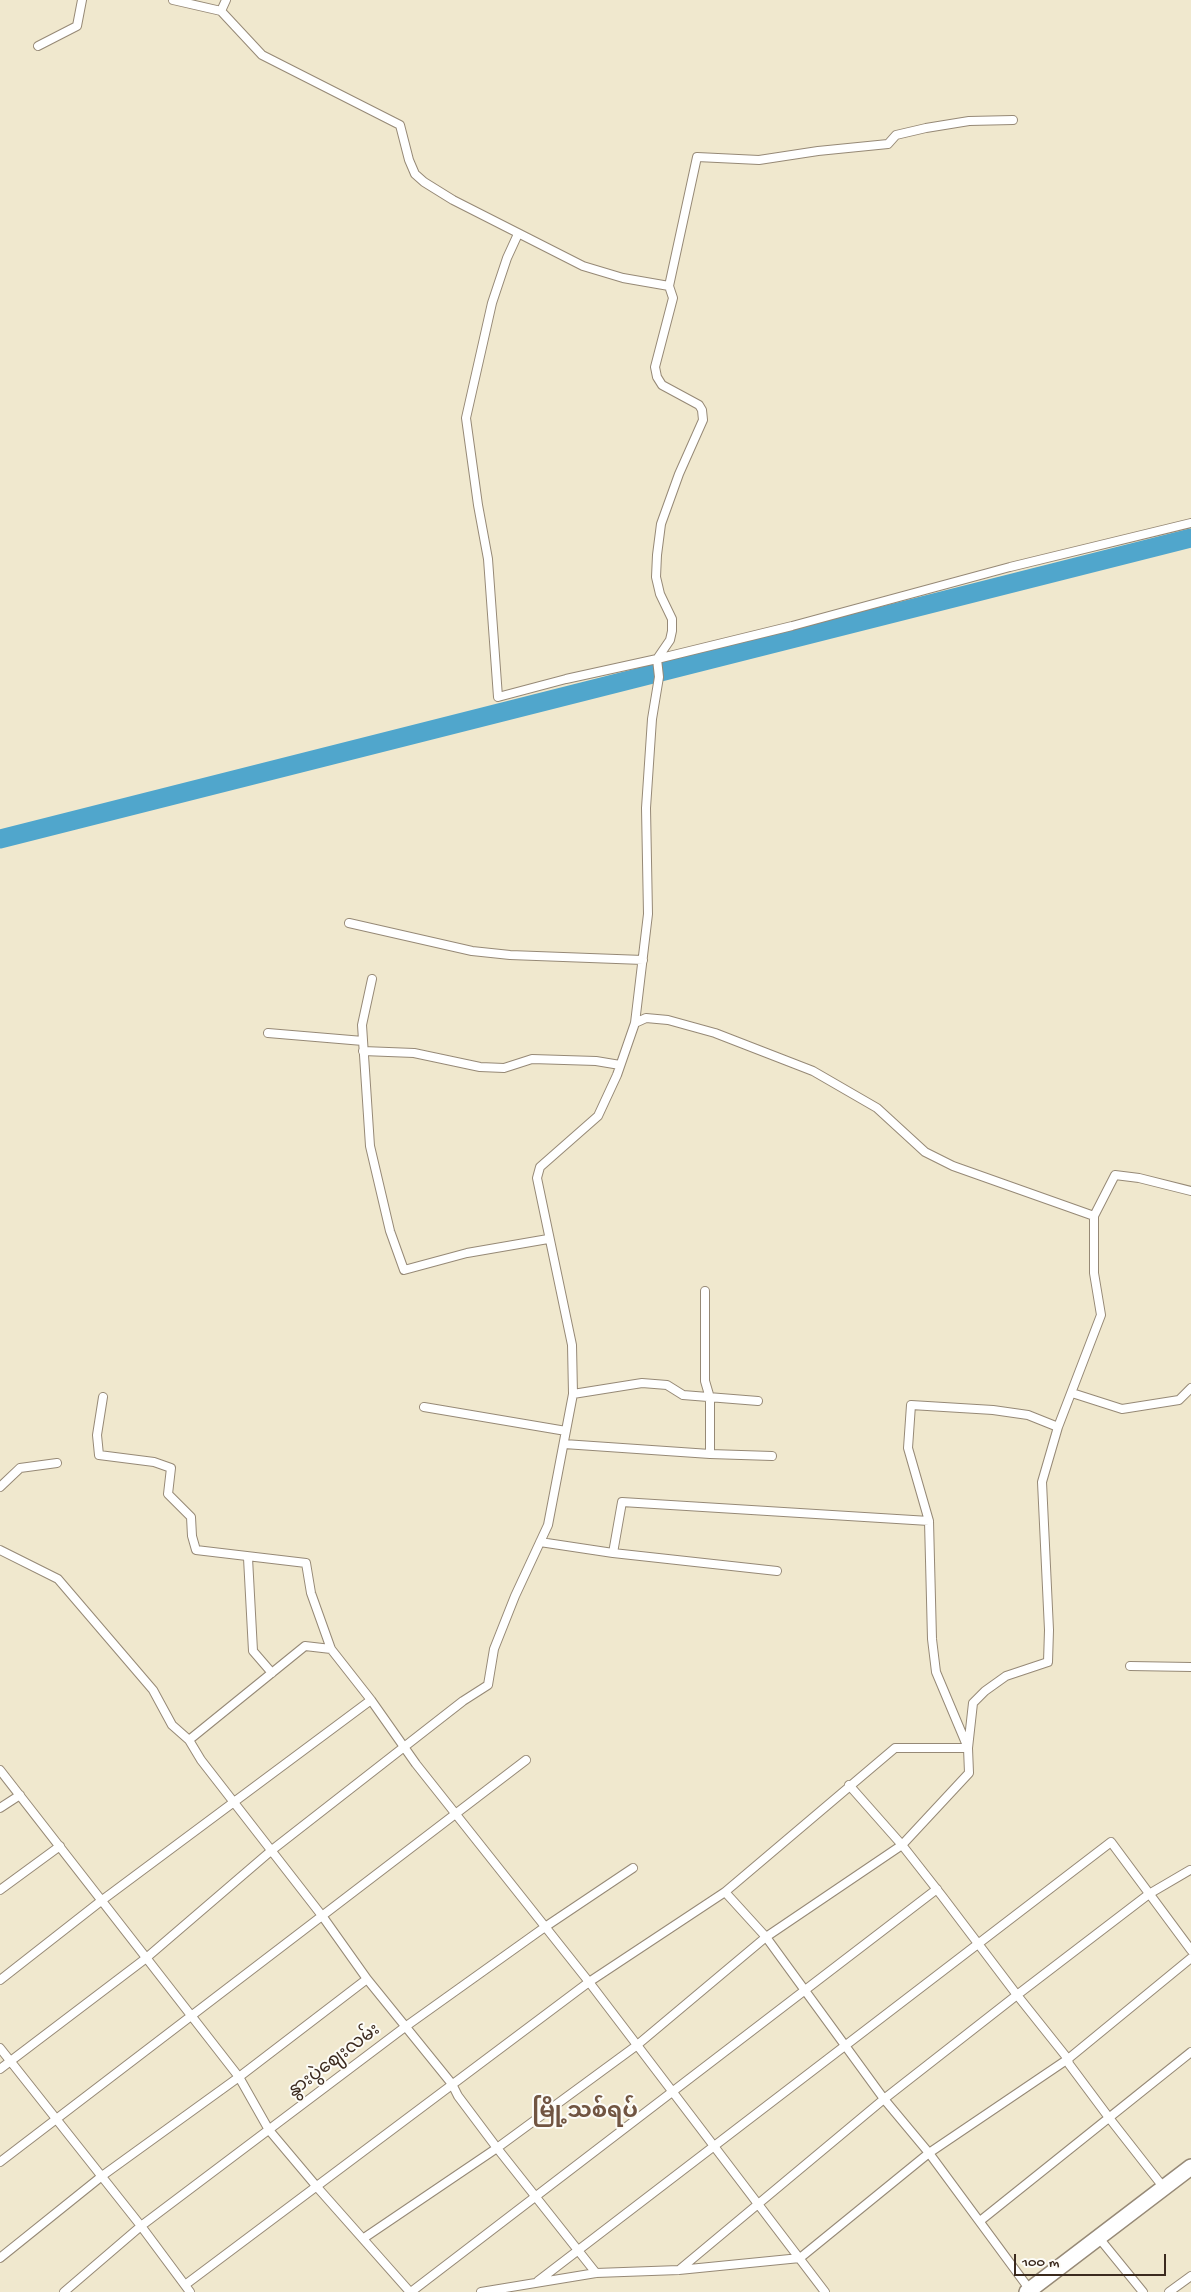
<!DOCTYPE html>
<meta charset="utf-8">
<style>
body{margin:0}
#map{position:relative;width:1191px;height:2292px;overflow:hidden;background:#f0e8ce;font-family:"Gochi Hand",sans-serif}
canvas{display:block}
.scale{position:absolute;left:1014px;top:2254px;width:152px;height:22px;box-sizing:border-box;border:2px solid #3b2a1e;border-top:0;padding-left:6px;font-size:15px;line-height:18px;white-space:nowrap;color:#3b2a1e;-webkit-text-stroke:4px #fdfcf7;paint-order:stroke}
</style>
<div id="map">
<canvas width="1191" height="2292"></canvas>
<div class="scale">100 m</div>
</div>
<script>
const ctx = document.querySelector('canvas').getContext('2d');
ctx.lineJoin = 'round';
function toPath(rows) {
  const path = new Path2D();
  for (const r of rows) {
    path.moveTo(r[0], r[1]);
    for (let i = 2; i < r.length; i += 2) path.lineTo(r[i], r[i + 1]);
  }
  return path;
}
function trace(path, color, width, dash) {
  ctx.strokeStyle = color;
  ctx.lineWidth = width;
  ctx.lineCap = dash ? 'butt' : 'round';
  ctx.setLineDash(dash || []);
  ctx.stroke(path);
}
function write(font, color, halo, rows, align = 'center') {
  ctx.font = font + ' "Gochi Hand","Noto Sans Myanmar",sans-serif';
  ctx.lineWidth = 4;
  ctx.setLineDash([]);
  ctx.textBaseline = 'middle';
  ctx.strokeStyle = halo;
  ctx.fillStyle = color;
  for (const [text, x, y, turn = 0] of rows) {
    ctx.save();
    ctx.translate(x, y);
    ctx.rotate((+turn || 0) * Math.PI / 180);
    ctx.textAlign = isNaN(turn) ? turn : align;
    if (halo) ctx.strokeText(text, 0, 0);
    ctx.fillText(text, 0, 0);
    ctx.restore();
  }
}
trace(toPath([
 [0,839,1191,538]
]), '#50a6cc', 19);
const street = toPath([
 [173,0,221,11],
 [38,46,77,26,82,0],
 [518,234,507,258,492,303,466,418,478,505,488,559,498,697,566,679,657,659,792,626,1010,567,1191,523],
 [669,286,697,157,759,160,818,151,888,144,896,135,926,128,969,121,1013,120],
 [349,923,472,951,510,955,643,960],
 [372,979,362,1025,370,1146,390,1231,404,1270,467,1253,548,1239],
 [635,1023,646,1018,668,1020,715,1033,813,1071,877,1108,925,1152,953,1166,1094,1216],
 [268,1033,363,1041],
 [363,1051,414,1053,480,1067,504,1068,532,1059,596,1061,620,1065],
 [705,1291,705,1381,710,1398,710,1454],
 [1072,1393,1122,1409,1179,1400,1191,1388],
 [573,1394,642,1383,667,1385,683,1395,758,1401],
 [103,1397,97,1435,99,1455,154,1462,171,1468,168,1494,191,1517,192,1536,196,1550,306,1563,311,1593,331,1649,371,1700,416,1764,589,1982,825,2292],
 [424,1407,566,1431],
 [564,1444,710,1454,772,1456],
 [0,1487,20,1468,57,1463],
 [929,1521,908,1448,911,1405,993,1410,1028,1415,1058,1427],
 [540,1542,613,1553,777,1571],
 [0,1550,58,1579,153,1690,172,1725,189,1740,201,1760,323,1917,367,1979,452,2084,458,2096,497,2148,596,2273],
 [248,1558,253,1651,272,1673],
 [1130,1666,1191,1667],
 [189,1740,305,1646,331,1649],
 [0,1770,239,2077,269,2130,317,2187,410,2292],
 [849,1785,902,1845,942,1896,1017,1995,1068,2059,1069,2064,1110,2119,1164,2188],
 [0,1808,20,1795],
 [0,1890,60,1846],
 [725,1892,766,1937,884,2099,929,2153,1030,2290],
 [0,1980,101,1901,371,1700],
 [0,2048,141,2226,190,2292],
 [0,2069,145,1959,272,1850,463,1701,488,1685,494,1649,515,1596,548,1525,573,1394,572,1345,537,1178,540,1167,598,1116,617,1075,635,1023,648,914,646,808,652,719,659,677,657,659,670,640,672,631,672,619,660,594,656,577,657,555,661,524,679,474,703,420,702,410,699,405,662,385,657,377,655,367,673,298,669,286,623,278,583,266,453,200,424,182,415,174,409,160,400,125,262,55,221,11,226,0],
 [0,2162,526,1760],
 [980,2221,1191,2052],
 [364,2238,497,2148,636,2046,766,1937,902,1845,969,1773,968,1748,973,1703,985,1691,1006,1676,1048,1662,1049,1630,1042,1482,1058,1427,1101,1315,1094,1273,1094,1216,1115,1175,1139,1178,1191,1191],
 [1099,2238,1143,2292],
 [0,2258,102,2176,239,2077,367,1979],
 [679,2270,884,2099,1017,1995,1149,1894,1190,1870],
 [538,2281,1111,1842,1191,1950],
 [185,2285,589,1982,725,1892,895,1748,968,1748,936,1672,932,1639,929,1521,622,1502,613,1553],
 [64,2292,141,2226,405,2027,545,1927,633,1868],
 [411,2292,937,1889],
 [481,2292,596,2273,679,2270,800,2258,929,2153,1068,2059,1191,1958],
 [1169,2292,1191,2276]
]);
const highway = toPath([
 [1027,2292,1191,2167]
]);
trace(street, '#968976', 10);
trace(highway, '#968976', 18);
trace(street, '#fff', 8);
trace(highway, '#fff', 15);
write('18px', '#3b2a1e', '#fdfcf7', [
 ["နွားပွဲဈေးလမ်း",335,2062,-37]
]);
write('bold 22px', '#715542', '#fdfcf7', [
 ["မြို့သစ်ရပ်",585,2114]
]);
</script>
